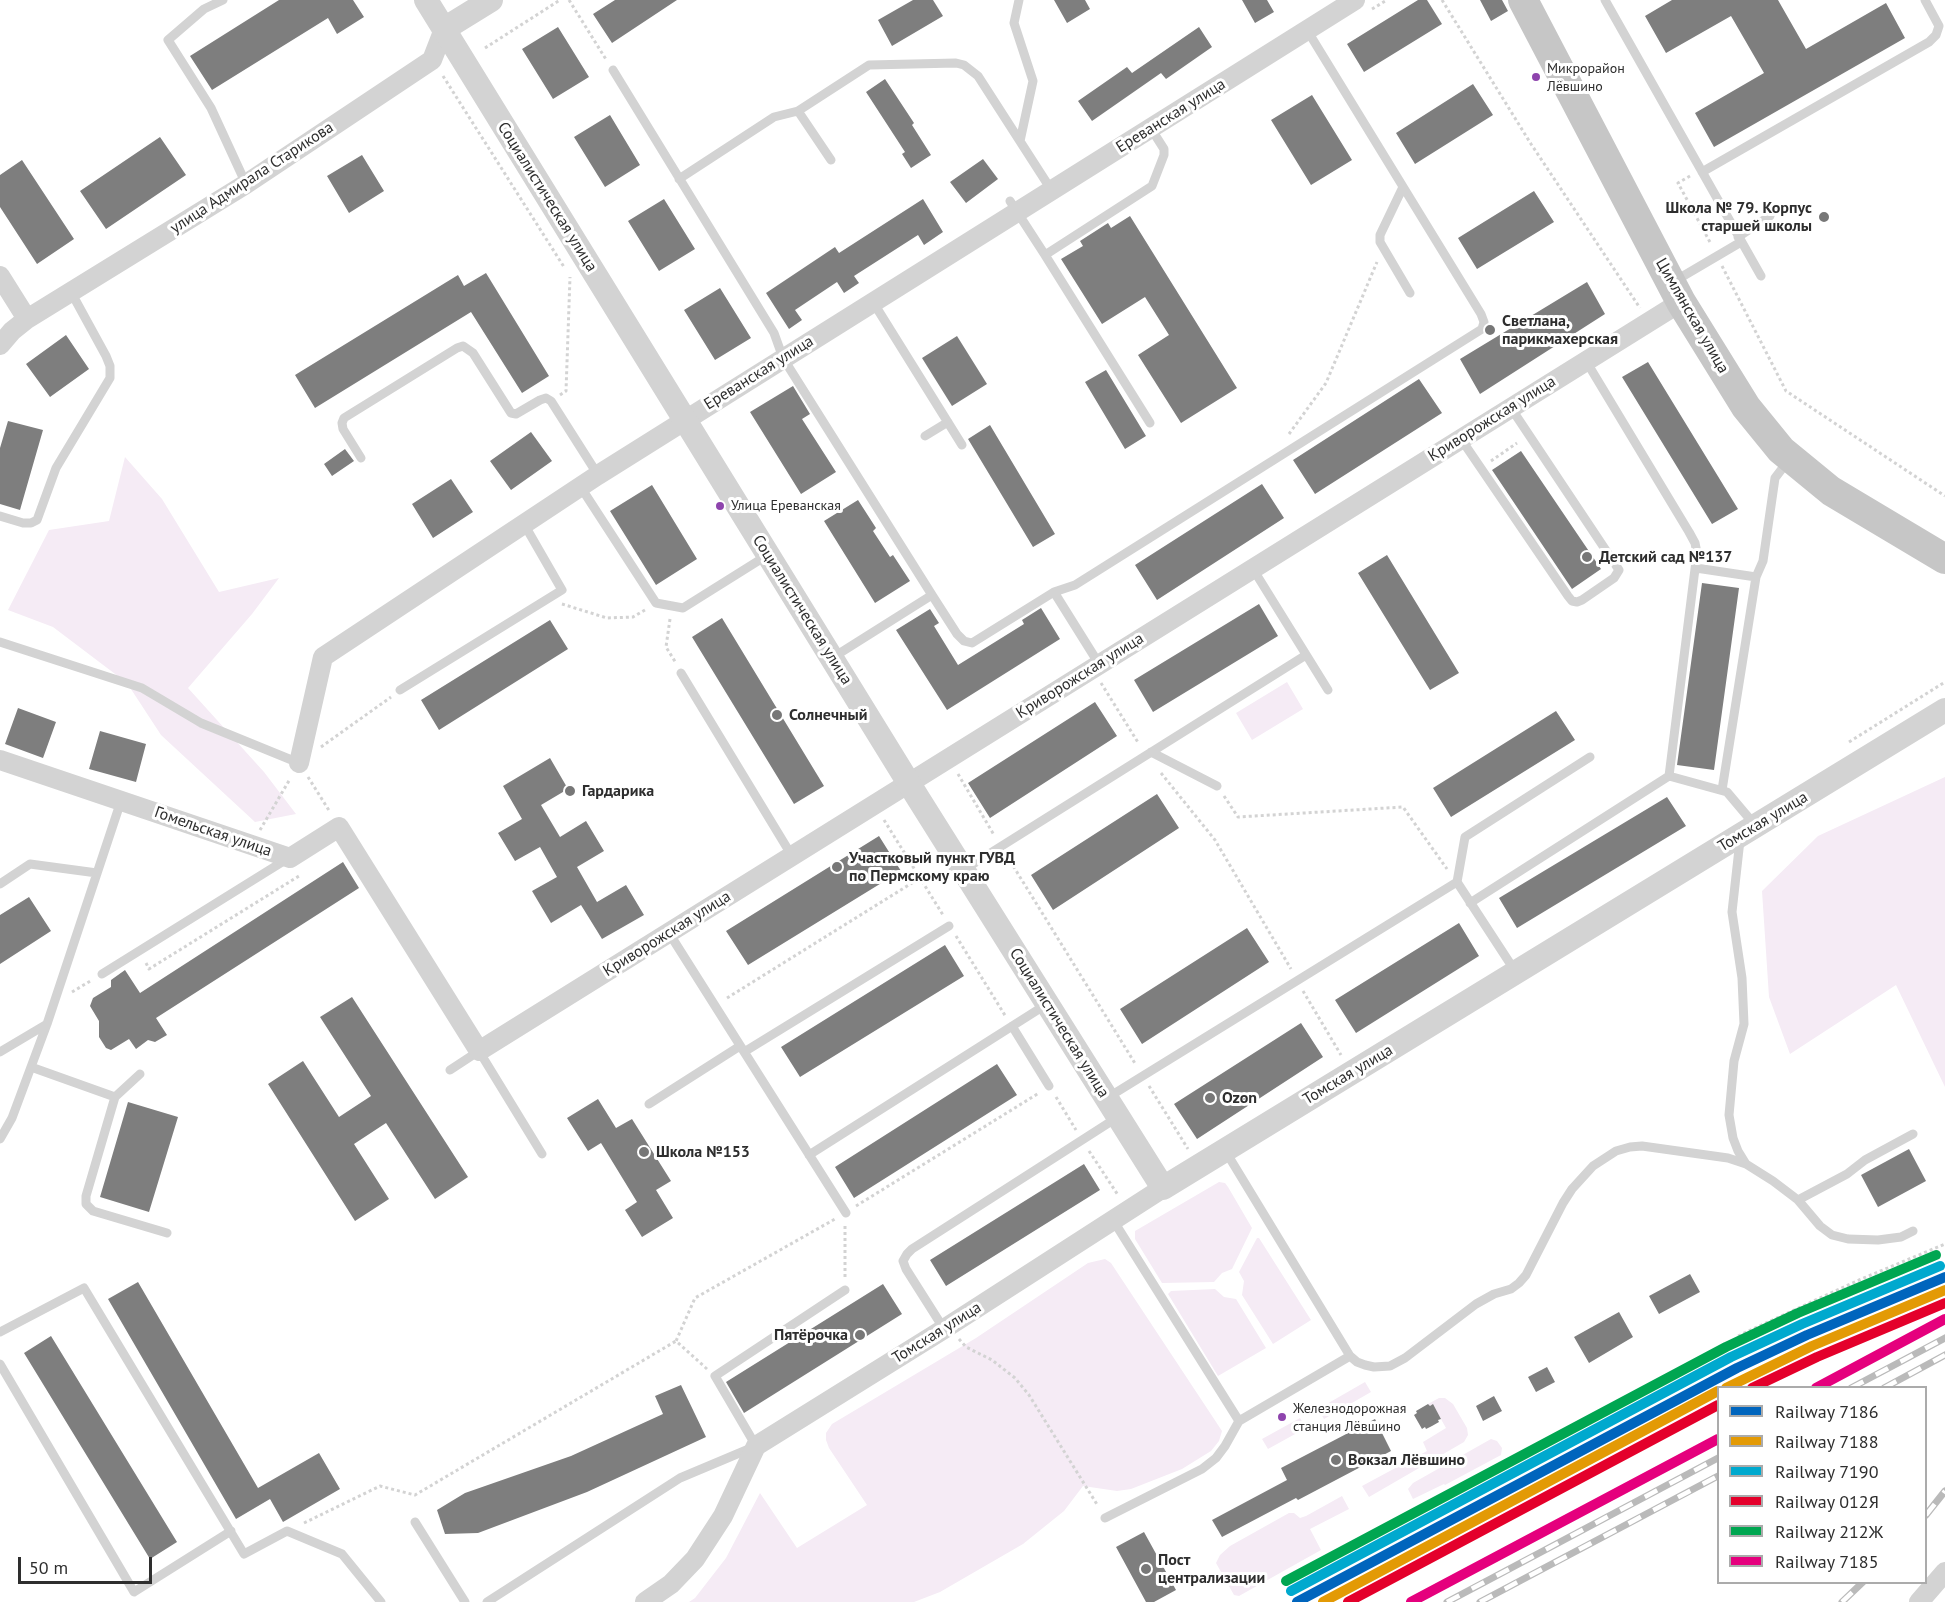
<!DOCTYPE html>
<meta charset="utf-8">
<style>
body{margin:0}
#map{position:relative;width:1945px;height:1602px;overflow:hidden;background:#fff;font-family:"PT Sans",sans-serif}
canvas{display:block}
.legend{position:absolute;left:1717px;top:1386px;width:210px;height:198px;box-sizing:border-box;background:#fff;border:2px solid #ababab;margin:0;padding:8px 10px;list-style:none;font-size:18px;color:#2e2e2e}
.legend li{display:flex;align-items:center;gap:12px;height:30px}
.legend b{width:30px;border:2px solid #ababab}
.scale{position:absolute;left:18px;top:1557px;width:134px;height:27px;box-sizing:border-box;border:3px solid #2e2e2e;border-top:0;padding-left:8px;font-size:18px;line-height:21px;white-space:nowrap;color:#2e2e2e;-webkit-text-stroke:4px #fff;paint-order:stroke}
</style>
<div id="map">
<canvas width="1945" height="1602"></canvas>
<ul class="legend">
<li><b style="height:8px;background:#0065bd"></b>Railway 7186</li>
<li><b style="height:8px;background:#e39a05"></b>Railway 7188</li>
<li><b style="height:8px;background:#00a9ce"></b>Railway 7190</li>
<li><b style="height:8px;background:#e4002b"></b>Railway 012Я</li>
<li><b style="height:8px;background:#00a651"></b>Railway 212Ж</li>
<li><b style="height:8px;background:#e5007d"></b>Railway 7185</li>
</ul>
<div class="scale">50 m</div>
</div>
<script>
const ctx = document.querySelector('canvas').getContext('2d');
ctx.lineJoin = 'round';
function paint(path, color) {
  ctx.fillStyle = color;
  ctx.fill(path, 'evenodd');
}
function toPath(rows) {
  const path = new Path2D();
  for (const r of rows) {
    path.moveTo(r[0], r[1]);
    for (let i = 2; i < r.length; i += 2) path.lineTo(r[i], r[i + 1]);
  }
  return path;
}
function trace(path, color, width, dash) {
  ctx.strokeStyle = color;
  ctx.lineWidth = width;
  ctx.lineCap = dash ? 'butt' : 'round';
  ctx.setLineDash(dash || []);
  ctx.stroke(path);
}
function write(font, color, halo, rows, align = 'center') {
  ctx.font = font + ' "PT Sans",sans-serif';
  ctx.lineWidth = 6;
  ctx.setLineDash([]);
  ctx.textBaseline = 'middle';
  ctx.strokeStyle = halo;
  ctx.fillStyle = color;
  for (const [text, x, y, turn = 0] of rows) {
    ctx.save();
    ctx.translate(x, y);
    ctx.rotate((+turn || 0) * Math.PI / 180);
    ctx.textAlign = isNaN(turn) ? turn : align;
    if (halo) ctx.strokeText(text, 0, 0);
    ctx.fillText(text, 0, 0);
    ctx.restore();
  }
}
paint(toPath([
 [125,457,162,499,219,592,279,578,252,614,188,688,264,772,296,814,255,822,161,735,127,683,53,627,8,610,49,530,109,521],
 [1287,682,1303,709,1252,740,1236,713],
 [1945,777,1945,1087,1896,985,1790,1054,1769,997,1762,891,1818,836],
 [1219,1182,1225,1183,1228,1187,1252,1228,1232,1269,1222,1273,1214,1282,1162,1283,1135,1239,1135,1231],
 [1257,1238,1259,1238,1311,1320,1273,1344,1242,1295,1244,1281,1239,1272],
 [1105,1259,1111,1263,1222,1431,1219,1441,1211,1451,1182,1469,1131,1489,1117,1491,1083,1486,1064,1511,1023,1544,940,1592,914,1602,689,1602,695,1598,726,1558,760,1493,797,1548,867,1505,829,1448,826,1440,826,1433,832,1424,976,1338,1088,1263],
 [1215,1289,1224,1297,1236,1299,1266,1348,1218,1376,1168,1294,1171,1291],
 [1365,1382,1371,1392,1324,1419,1318,1409],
 [1439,1398,1445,1398,1453,1404,1467,1428,1468,1435,1464,1442,1369,1497,1362,1486,1427,1451,1423,1442,1446,1428,1433,1405,1430,1406,1428,1404],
 [1300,1418,1306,1428,1268,1449,1262,1439],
 [1491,1439,1497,1441,1502,1448,1501,1455,1445,1485,1444,1484,1413,1499,1408,1489,1413,1483],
 [1342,1496,1349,1509,1310,1529,1321,1550,1239,1596,1234,1595,1216,1563,1220,1555,1230,1546,1289,1513,1294,1513,1300,1518,1306,1516]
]), '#f5ebf5');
paint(toPath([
 [279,0,353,0,364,17,337,34,328,18,212,90,190,56],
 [615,0,677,0,612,43,593,14],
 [913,0,933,0,943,16,892,46,878,20],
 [1054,0,1085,0,1090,9,1067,23],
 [1242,0,1267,0,1274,12,1255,23],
 [1418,0,1427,0,1442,24,1364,72,1347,44],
 [1480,0,1502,0,1508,11,1491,21],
 [1672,0,1778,0,1806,49,1886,3,1905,38,1714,147,1695,113,1764,73,1731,16,1666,53,1645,16],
 [558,27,589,77,553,99,522,49],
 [1199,27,1212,47,1166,79,1161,73,1092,121,1078,101,1127,67,1132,73],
 [885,79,914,123,912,125,931,155,911,168,902,154,905,152,866,92],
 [1473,84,1493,115,1415,164,1396,133],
 [1312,95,1352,160,1311,185,1271,120],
 [610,115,640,165,605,187,574,137],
 [160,137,186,175,106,229,80,191],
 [362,155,384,191,349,213,327,176],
 [983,159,998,179,966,203,950,182],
 [22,160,74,239,37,264,0,207,0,175],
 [1534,191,1554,222,1477,269,1458,238],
 [664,199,695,249,659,271,628,221],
 [923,199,943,232,924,245,918,235,854,276,859,283,844,293,837,282,795,310,802,320,789,329,766,293,835,247,839,253],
 [1130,216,1237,388,1181,423,1138,355,1169,335,1145,297,1102,324,1061,259,1083,246,1080,241,1108,223,1111,228],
 [486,273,549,376,522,393,471,312,315,408,295,375,458,275,464,286],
 [1587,282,1605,314,1480,394,1460,359],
 [720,288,751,338,715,360,684,310],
 [66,335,89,369,50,397,26,364],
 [957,336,987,384,952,406,922,358],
 [1648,362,1738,509,1712,524,1622,377],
 [1106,370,1146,436,1125,449,1085,382],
 [1419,379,1442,413,1315,494,1293,460],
 [793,386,810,414,802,419,836,472,801,494,750,412],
 [8,421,43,430,20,510,0,504,0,448],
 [990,425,1055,534,1033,547,968,439],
 [531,432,552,461,511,490,490,461],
 [345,449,354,461,332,476,324,464],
 [1521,451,1601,569,1572,589,1492,470],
 [451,479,473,512,433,538,412,504],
 [1262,484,1284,518,1157,600,1135,565],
 [652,485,697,559,656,585,610,511],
 [858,500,876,528,873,531,890,557,893,555,910,581,875,603,824,521],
 [1387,555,1459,673,1430,690,1358,573],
 [1702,583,1739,588,1714,770,1677,765],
 [1259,604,1278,636,1153,712,1134,680],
 [1041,608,1060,639,947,710,896,630,930,609,939,623,934,626,958,665,1024,624,1022,620],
 [722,618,824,786,794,804,692,637],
 [550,620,568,649,439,730,421,700],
 [1095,702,1117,736,990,818,968,783],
 [18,708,56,722,43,758,5,744],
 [1556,711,1575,740,1451,817,1433,788],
 [100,731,146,744,136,782,89,769],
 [550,758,568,789,541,805,560,837,586,821,604,851,577,867,597,902,626,885,644,915,602,939,581,905,551,923,532,891,557,877,540,847,515,861,498,833,522,819,503,786],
 [1157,794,1179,828,1053,910,1031,875],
 [1667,797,1686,826,1517,928,1499,898],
 [879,836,901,871,748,965,726,931],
 [343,862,359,888,156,1018,167,1035,155,1042,148,1040,136,1049,129,1039,111,1050,106,1048,99,1037,99,1021,90,1006,93,998,111,987,111,980,125,970,140,993],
 [29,897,51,931,0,964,0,915],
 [1459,923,1479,956,1356,1033,1335,1000],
 [1247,928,1269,962,1142,1044,1120,1009],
 [945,945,964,976,800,1077,781,1047],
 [352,997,468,1177,435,1199,386,1123,354,1144,389,1199,355,1221,268,1084,303,1061,339,1117,371,1096,320,1017],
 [1301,1023,1323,1057,1197,1139,1174,1104],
 [997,1064,1017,1095,854,1198,835,1167],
 [598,1099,616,1128,632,1119,671,1181,656,1190,673,1218,642,1237,625,1210,637,1202,601,1143,588,1151,567,1118],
 [128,1102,178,1117,149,1212,100,1197],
 [1909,1149,1926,1181,1878,1207,1861,1175],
 [1084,1164,1100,1190,946,1286,930,1260],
 [1690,1274,1700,1292,1659,1314,1649,1296],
 [138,1282,258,1488,319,1453,340,1489,283,1522,270,1499,236,1519,108,1299],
 [883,1284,902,1314,744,1413,726,1382],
 [1619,1312,1633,1337,1589,1363,1574,1337],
 [51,1336,177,1542,150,1559,24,1353],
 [1547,1367,1555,1382,1536,1392,1528,1377],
 [681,1385,706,1437,587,1492,478,1533,445,1534,437,1510,465,1493,571,1456,663,1414,655,1396],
 [1494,1396,1502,1411,1483,1421,1476,1406],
 [1428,1404,1430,1406,1433,1404,1441,1419,1438,1420,1439,1422,1432,1426,1426,1429,1425,1427,1422,1429,1414,1415,1417,1413,1416,1411],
 [1375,1419,1391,1451,1298,1500,1296,1498,1222,1537,1212,1520,1287,1480,1281,1468],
 [1144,1532,1176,1590,1154,1602,1146,1602,1116,1547]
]), '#7e7e7e');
trace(toPath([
 [569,0,607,61],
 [1442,0,1531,144,1640,308],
 [1372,9,1387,0],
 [485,48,560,0],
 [443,76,564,267],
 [1690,176,1678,183,1711,244],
 [1722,266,1786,391,1945,496],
 [560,395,566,391,570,277],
 [1289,434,1326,383,1377,262],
 [1491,461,1517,443],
 [562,604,607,618,633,617,645,610],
 [670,619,666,647,676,663],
 [1101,683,1139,744],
 [1849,742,1945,682],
 [321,747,391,697],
 [1161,773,1215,840,1291,969],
 [958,774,994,835],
 [308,777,330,812],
 [1224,796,1238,817,1403,807,1447,869],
 [884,820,943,915],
 [260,830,290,779],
 [1007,856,1136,1065],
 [956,936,1006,1017],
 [146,963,149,969,299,876],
 [1303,991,1341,1055],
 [72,992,92,980],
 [727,998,920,878],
 [1149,1086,1188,1149],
 [1056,1097,1076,1130],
 [1089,1151,1118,1195],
 [856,1206,1039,1093],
 [845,1277,845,1226],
 [1738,1336,1859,1280,1945,1244],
 [959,1339,966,1347,992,1360,1015,1378,1029,1395,1098,1506],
 [707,1369,676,1341,695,1298,835,1219],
 [304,1523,380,1486,415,1495,676,1341]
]), '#d3d3d3', 3, [3, 3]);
trace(toPath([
 [223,0,204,9,168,40,211,108,246,184],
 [1019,0,1014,23,1033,81,1020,141],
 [1605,0,1761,276],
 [613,70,774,333,783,358,932,595,832,658],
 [1150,127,1164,149,1164,155,1152,186,1045,255,1150,423],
 [831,160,798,111,869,65,956,63,964,65,978,76,1052,191],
 [1702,172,1929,42,1936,35,1939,26,1925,0],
 [679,179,774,117,798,111],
 [1403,187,1380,235,1380,242,1410,293],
 [1010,201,1045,255],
 [1738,237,1770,216],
 [1673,282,1741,242],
 [873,302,962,445],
 [1586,361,1689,532,1695,543,1697,553,1669,776],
 [925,436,948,422],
 [1461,439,1568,596,1572,601,1577,602,1582,600,1614,578,1619,570,1511,408],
 [361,458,343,429,342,423,344,418,457,348,463,346,473,353,511,413,516,414,540,400,546,398,551,401,598,475],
 [580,486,656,603,683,608,766,556],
 [0,516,23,523,31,523,37,520,56,468,110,378,110,366,106,356,71,292],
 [1696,568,1756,577,1722,790],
 [1253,569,1328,690],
 [1756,577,1763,561,1775,478,1788,461],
 [1054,592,1075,585,1482,329,1484,322,1481,314,1307,30],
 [932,595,957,634,964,641,972,643,1054,592,1099,664],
 [0,642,142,688,201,723,299,763],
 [681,673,792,856],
 [400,690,562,590,524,524],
 [1151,752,1217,786],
 [1740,840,1732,912,1742,978,1744,1024,1734,1061,1729,1115,1733,1138,1738,1151,1746,1164,1773,1181,1798,1200,1820,1226,1832,1235,1848,1239,1878,1240,1901,1237,1913,1231],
 [965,869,1306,655],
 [0,884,30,864,97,873],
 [1470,903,1669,776,1727,792,1754,824],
 [669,933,846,1213],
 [1515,971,1457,882,1465,837,1590,757],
 [102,974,287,859],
 [1012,1026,1049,1086],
 [0,1052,47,1024],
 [744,1052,949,926],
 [31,1067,115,1097,86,1196,86,1204,93,1211,167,1233],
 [450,1070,479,1051,542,1154],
 [115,1097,140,1074],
 [1107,1098,1457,882],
 [649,1104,740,1046],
 [0,1139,12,1118,47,1024,121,801],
 [809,1155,1047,1004],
 [1798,1200,1847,1174,1865,1160,1913,1134],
 [1113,1220,1239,1421,1350,1356,1226,1152],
 [944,1329,906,1269,903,1261,907,1254,912,1249,1118,1117],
 [0,1332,84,1288,244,1554,287,1531,342,1554,381,1602],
 [1350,1356,1357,1362,1365,1365,1374,1367,1390,1366,1405,1358,1476,1304,1494,1294,1511,1289,1519,1283,1526,1275,1563,1203,1572,1189,1593,1166,1616,1151,1630,1147,1642,1146,1728,1158,1746,1164],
 [0,1364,134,1592,231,1531],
 [1105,1518,1202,1469,1216,1458,1225,1446,1239,1421],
 [415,1522,465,1602],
 [487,1602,680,1478,756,1446,715,1376,845,1290]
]), '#d3d3d3', 9);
trace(toPath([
 [0,276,27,319],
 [0,345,12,331,27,319,246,184,432,60,444,29],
 [0,760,290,858,339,827,479,1051,1681,302],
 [299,763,323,657,598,475,1355,0],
 [645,1602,671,1584,695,1559,723,1516,756,1446,944,1329,1163,1188],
 [1919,1602,1945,1572]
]), '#d3d3d3', 20);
trace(toPath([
 [426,0,918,798,1163,1188,1945,710],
 [444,29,491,0]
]), '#d3d3d3', 24);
trace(toPath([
 [1523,0,1681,302,1746,407,1781,450,1831,491,1945,559]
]), '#c6c6c6', 30);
const rail = toPath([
 [1851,1388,1945,1338],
 [1884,1388,1945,1355],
 [1926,1515,1945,1491],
 [1447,1602,1718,1458],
 [1480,1602,1718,1476],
 [1842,1602,1863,1582]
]);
trace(rail, '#bababa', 7);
trace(rail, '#fff', 4.5, [14]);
trace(toPath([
 [1297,1602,1737,1368,1807,1335,1945,1277]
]), '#0065bd', 10);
trace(toPath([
 [1726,1388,1812,1346,1945,1290],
 [1323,1602,1718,1391]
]), '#e39a05', 10);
trace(toPath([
 [1291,1591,1731,1357,1802,1324,1940,1266]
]), '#00a9ce', 10);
trace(toPath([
 [1752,1388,1817,1357,1945,1303],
 [1348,1602,1718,1405]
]), '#e4002b', 10);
trace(toPath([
 [1286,1581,1726,1347,1798,1313,1936,1255]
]), '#00a651', 10);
trace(toPath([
 [1816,1388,1945,1319],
 [1411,1602,1718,1439]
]), '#e5007d', 10);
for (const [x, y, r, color] of [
 [1536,77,5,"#8e44ad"],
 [1824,217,6,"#777"],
 [1490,330,6,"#777"],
 [720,506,5,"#8e44ad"],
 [1587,557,6,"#777"],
 [777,715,6,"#777"],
 [570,791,6,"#777"],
 [837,867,6,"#777"],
 [1210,1098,6,"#777"],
 [644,1152,6,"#777"],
 [860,1335,6,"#777"],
 [1282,1417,5,"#8e44ad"],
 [1336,1460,6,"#777"],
 [1146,1569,6,"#777"]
]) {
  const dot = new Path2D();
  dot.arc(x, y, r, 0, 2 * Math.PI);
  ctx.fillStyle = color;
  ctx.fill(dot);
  trace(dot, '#fff', 2);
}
write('14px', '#2e2e2e', '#fff', [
 ["Микрорайон",1547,69],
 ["Лёвшино",1547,87],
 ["Улица Ереванская",731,506],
 ["Железнодорожная",1293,1409],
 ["станция Лёвшино",1293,1427]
], 'left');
write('16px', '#2e2e2e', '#fff', [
 ["Ереванская улица",1171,116,-32],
 ["улица Адмирала Старикова",252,178,-33],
 ["Социалистическая улица",547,197,58],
 ["Цимлянская улица",1692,316,60],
 ["Ереванская улица",759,373,-32],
 ["Криворожская улица",1492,419,-32],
 ["Социалистическая улица",802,610,58],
 ["Криворожская улица",1080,676,-32],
 ["Томская улица",1763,822,-31],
 ["Гомельская улица",213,832,19],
 ["Криворожская улица",667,934,-32],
 ["Социалистическая улица",1059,1023,58],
 ["Томская улица",1348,1075,-31],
 ["Томская улица",937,1333,-32]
]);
write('bold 16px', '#2e2e2e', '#fff', [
 ["Школа № 79. Корпус",1812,208,"right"],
 ["старшей школы",1812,226,"right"],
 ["Светлана,",1502,321],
 ["парикмахерская",1502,339],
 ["Детский сад №137",1599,557],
 ["Солнечный",789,715],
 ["Гардарика",582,791],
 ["Участковый пункт ГУВД",849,858],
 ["по Пермскому краю",849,876],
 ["Ozon",1222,1098],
 ["Школа №153",656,1152],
 ["Пятёрочка",848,1335,"right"],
 ["Вокзал Лёвшино",1348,1460],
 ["Пост",1158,1560],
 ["централизации",1158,1578]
], 'left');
</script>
